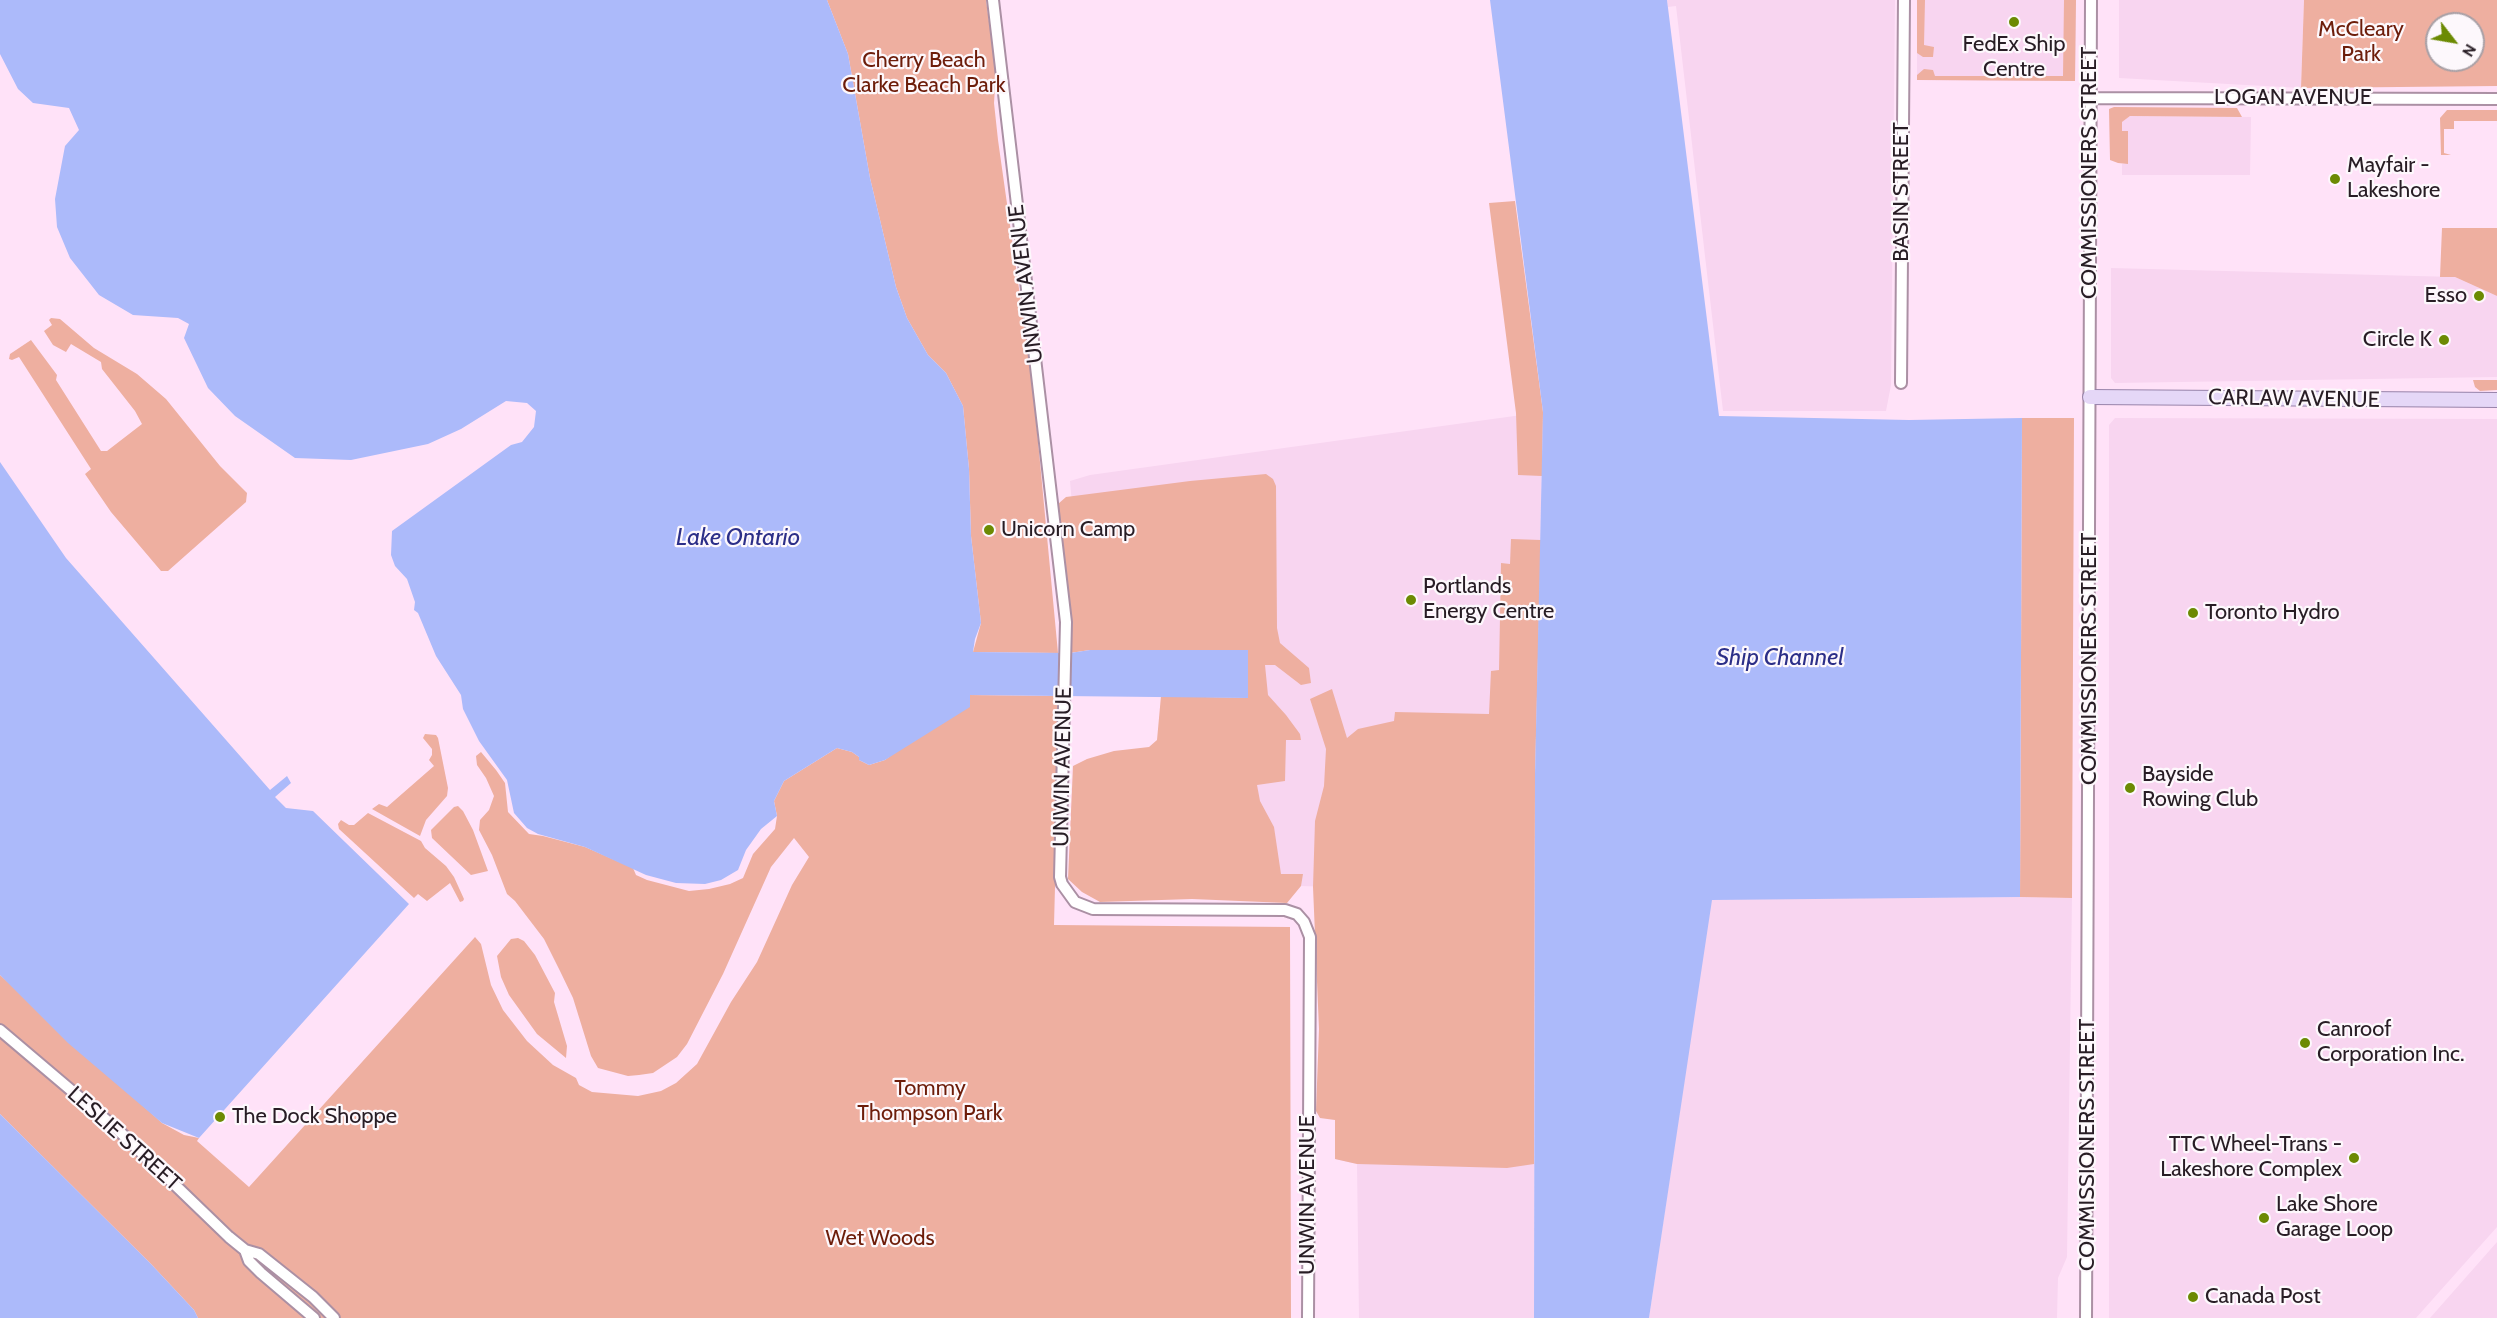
<!DOCTYPE html>
<style>
body{margin:0}
#map{position:relative;width:2497px;height:1318px;overflow:hidden;background:#ffe2f8;font-family:Cabin,sans-serif}
canvas{display:block}
.north{position:absolute;left:2425px;top:12px;width:60px;height:60px;box-sizing:border-box;background:#fdf8fc;border:2px solid #a8a0a6;border-radius:50%;rotate:121deg;font-size:16px;font-weight:700;line-height:24px;text-align:center;color:#281d25}
.north::after{content:'';display:block;margin:auto;width:21px;height:27px;background:#6c8a03;clip-path:polygon(50% 0,100% 100%,50% 72%,0 100%)}
</style>
<div id="map">
<canvas width="2497" height="1318"></canvas>
<div class="north">N</div>
</div>
<script>
const ctx = document.querySelector('canvas').getContext('2d');
ctx.lineJoin = 'round';
function paint(path, color) {
  ctx.fillStyle = color;
  ctx.fill(path, 'evenodd');
}
function toPath(rows) {
  const path = new Path2D();
  for (const r of rows) {
    path.moveTo(r[0], r[1]);
    for (let i = 2; i < r.length; i += 2) path.lineTo(r[i], r[i + 1]);
  }
  return path;
}
function trace(path, color, width, dash) {
  ctx.strokeStyle = color;
  ctx.lineWidth = width;
  ctx.lineCap = dash ? 'butt' : 'round';
  ctx.setLineDash(dash || []);
  ctx.stroke(path);
}
function write(font, color, halo, rows, align = 'center') {
  ctx.font = font + ' Cabin,sans-serif';
  ctx.lineWidth = 4.5;
  ctx.setLineDash([]);
  ctx.textBaseline = 'middle';
  ctx.strokeStyle = halo;
  ctx.fillStyle = color;
  for (const [text, x, y, turn = 0] of rows) {
    ctx.save();
    ctx.translate(x, y);
    ctx.rotate((+turn || 0) * Math.PI / 180);
    ctx.textAlign = isNaN(turn) ? turn : align;
    if (halo) ctx.strokeText(text, 0, 0);
    ctx.fillText(text, 0, 0);
    ctx.restore();
  }
}
paint(toPath([
 [1667,0,1895,0,1891,385,1886,411,1723,411,1676,6,1668,7],
 [1917,0,2076,0,2075,81,1917,80],
 [2119,0,2304,0,2301,88,2119,78],
 [2130,116,2251,117,2250,175,2122,175,2122,164,2128,163,2128,132,2122,131,2122,122],
 [2111,268,2455,277,2497,296,2497,377,2115,383,2111,378],
 [1543,412,1535,774,1534,1318,1359,1318,1357,1164,1335,1159,1335,887,1193,883,1144,773,1223,698,1248,698,1072,504,1070,481,1090,475],
 [2115,418,2497,419,2497,1227,2416,1318,2109,1318,2109,425],
 [2020,897,2072,898,2067,1257,2058,1278,2057,1318,1649,1318,1711,899],
 [2497,1242,2497,1318,2430,1318]
]), '#f8d5f0');
paint(toPath([
 [827,0,986,0,996,72,994,103,998,140,1033,388,1058,653,973,652,981,623,971,536,969,469,963,406,946,373,928,355,907,318,896,287,870,178,848,54],
 [1917,0,1925,0,1924,45,1934,47,1933,57,1923,57,1917,53],
 [2064,0,2076,0,2075,81,1917,80,1917,75,1924,69,1933,70,1935,76,2063,76],
 [2304,0,2497,0,2497,86,2301,88],
 [2437,24,2473,24,2473,60,2437,60],
 [2114,107,2237,108,2242,117,2130,116,2122,122,2122,131,2128,131,2128,164,2118,163,2110,160,2109,109],
 [2447,110,2497,110,2497,121,2454,121,2454,129,2444,129,2444,153,2451,155,2441,155,2440,118],
 [1515,201,1543,412,1542,476,1518,475,1516,413,1489,203],
 [2442,228,2497,228,2497,296,2455,277,2440,277],
 [51,318,60,319,94,348,137,374,166,399,220,466,247,493,246,502,168,571,161,571,111,512,85,474,91,469,19,357,12,360,9,359,10,354,31,340,57,375,56,380,101,451,107,451,142,424,135,411,102,369,101,362,71,344,66,352,53,345,44,331,52,325,49,320],
 [2473,380,2497,380,2497,390,2480,391,2475,387],
 [2022,418,2074,418,2072,898,2020,897],
 [1266,474,1273,479,1276,486,1277,628,1280,643,1309,668,1311,683,1301,685,1275,665,1265,665,1268,695,1286,715,1300,734,1301,740,1286,740,1285,781,1257,785,1260,801,1274,827,1281,874,1303,874,1301,886,1287,903,1192,899,1100,902,1082,892,1068,879,1073,766,1087,759,1114,751,1149,747,1157,740,1161,696,1248,698,1248,650,1090,650,1070,653,1069,600,1058,504,1066,497,1190,481],
 [1511,539,1541,540,1535,774,1534,1164,1507,1168,1357,1164,1335,1159,1335,1120,1320,1118,1316,1111,1319,1029,1313,887,1315,821,1324,786,1326,749,1310,699,1332,689,1347,738,1358,729,1394,721,1395,712,1489,714,1491,671,1499,670,1501,563,1510,564],
 [970,695,1060,696,1054,925,1290,927,1291,1318,198,1318,194,1310,151,1264,0,1114,0,975,162,1123,184,1135,199,1138,197,1141,249,1187,475,937,481,944,491,985,503,1010,527,1041,553,1065,576,1078,579,1085,592,1092,638,1096,661,1091,676,1083,697,1064,731,1002,757,962,792,885,809,857,794,838,771,867,723,974,687,1044,677,1057,653,1073,639,1075,628,1076,598,1068,591,1056,573,998,560,971,544,939,515,901,507,894,492,855,479,830,480,820,489,810,494,796,486,778,477,765,476,756,481,752,496,770,505,783,508,812,529,834,543,836,585,847,633,868,636,875,647,880,689,891,709,889,730,884,743,878,753,854,775,829,777,816,774,801,784,781,837,748,852,752,859,757,859,760,869,765,885,760],
 [425,734,436,735,438,738,448,788,447,796,426,820,420,836,372,809,379,804,387,807,434,766,429,760,432,755,432,749,423,738],
 [458,806,463,811,473,830,488,871,471,875,432,838,431,830,454,807],
 [368,813,421,841,425,848,446,866,454,877,464,899,463,901,460,902,450,883,427,901,418,894,414,898,339,829,338,824,341,820,349,825,354,825],
 [518,938,524,941,535,955,555,993,554,1002,567,1046,566,1058,537,1034,509,995,501,977,497,956,511,939]
]), '#eeafa0');
paint(toPath([
 [0,0,827,0,848,54,870,178,896,287,907,318,928,355,946,373,963,406,969,469,971,536,981,623,975,639,973,652,1070,653,1090,650,1248,650,1248,698,970,695,970,707,885,760,869,765,859,760,859,757,852,752,837,748,784,781,774,801,777,816,761,829,746,850,738,870,721,880,705,884,676,883,646,875,585,847,538,834,527,828,514,813,507,780,479,741,463,709,461,695,436,656,418,613,414,610,415,602,407,579,395,566,391,555,392,531,511,445,522,442,534,427,536,411,527,403,506,401,461,429,428,444,351,460,295,458,235,416,208,388,184,338,189,324,178,318,133,315,99,295,70,258,57,227,55,199,65,146,79,130,69,108,33,103,18,89,0,54],
 [1490,0,1667,0,1719,416,1909,420,2022,418,2020,897,1712,900,1649,1318,1534,1318,1535,774,1543,412],
 [0,462,66,558,270,790,287,776,291,783,275,797,286,808,313,811,409,904,199,1138,162,1123,68,1043,0,975],
 [0,1114,151,1264,194,1310,198,1318,0,1318]
]), '#acbafa');
const minor = toPath([
 [993,0,1066,622,1060,877,1062,884,1075,902,1093,909,1285,910,1297,914,1304,922,1310,937,1308,1318],
 [2089,98,2497,99],
 [1901,383,1904,0],
 [0,1030,118,1130,229,1237,245,1250,259,1254,313,1297,334,1318],
 [245,1250,249,1261,261,1273,314,1318],
 [2086,1318,2091,0]
]);
const major = toPath([
 [2090,397,2497,400]
]);
trace(minor, '#ab90a4', 14);
trace(major, '#9884aa', 16);
trace(minor, '#fff', 10);
trace(major, '#e5d7f7', 14);
for (const [x, y, r, color] of [
 [2014,22,6,"#6c8a03"],
 [2335,179,6,"#6c8a03"],
 [2479,296,6,"#6c8a03"],
 [2444,340,6,"#6c8a03"],
 [989,530,6,"#6c8a03"],
 [1411,600,6,"#6c8a03"],
 [2193,613,6,"#6c8a03"],
 [2130,788,6,"#6c8a03"],
 [2305,1043,6,"#6c8a03"],
 [220,1117,6,"#6c8a03"],
 [2354,1158,6,"#6c8a03"],
 [2264,1218,6,"#6c8a03"],
 [2193,1297,6,"#6c8a03"]
]) {
  const dot = new Path2D();
  dot.arc(x, y, r, 0, 2 * Math.PI);
  ctx.fillStyle = color;
  ctx.fill(dot);
  trace(dot, '#fdf8fc', 2);
}
write('22px', '#6d1d0a', '#fdf8fc', [
 ["McCleary",2361,30],
 ["Park",2361,55],
 ["Cherry Beach",924,61],
 ["Clarke Beach Park",924,86],
 ["Tommy",930,1089],
 ["Thompson Park",930,1114],
 ["Wet Woods",880,1239]
]);
write('22px', '#281d25', '#fdf8fc', [
 ["FedEx Ship",2014,45,"center"],
 ["Centre",2014,70,"center"],
 ["Mayfair -",2347,166],
 ["Lakeshore",2347,191],
 ["Esso",2467,296,"right"],
 ["Circle K",2432,340,"right"],
 ["Unicorn Camp",1001,530],
 ["Portlands",1423,587],
 ["Energy Centre",1423,612],
 ["Toronto Hydro",2205,613],
 ["Bayside",2142,775],
 ["Rowing Club",2142,800],
 ["Canroof",2317,1030],
 ["Corporation Inc.",2317,1055],
 ["The Dock Shoppe",232,1117],
 ["TTC Wheel-Trans -",2342,1145,"right"],
 ["Lakeshore Complex",2342,1170,"right"],
 ["Lake Shore",2276,1205],
 ["Garage Loop",2276,1230],
 ["Canada Post",2205,1297]
], 'left');
write('22px', '#281d25', '#fdf8fc', [
 ["LOGAN AVENUE",2293,98],
 ["COMMISSIONERS STREET",2090,173,-90],
 ["BASIN STREET",1902,192,-90],
 ["UNWIN AVENUE",1026,284,-97],
 ["CARLAW AVENUE",2294,399,1],
 ["COMMISSIONERS STREET",2090,659,-90],
 ["UNWIN AVENUE",1063,767,-89],
 ["LESLIE STREET",124,1139,42],
 ["COMMISSIONERS STREET",2088,1145,-90],
 ["UNWIN AVENUE",1308,1195,-90]
]);
write('italic 24px', '#2c2f88', '#fdf8fc', [
 ["Lake Ontario",738,538],
 ["Ship Channel",1780,658]
]);
</script>
